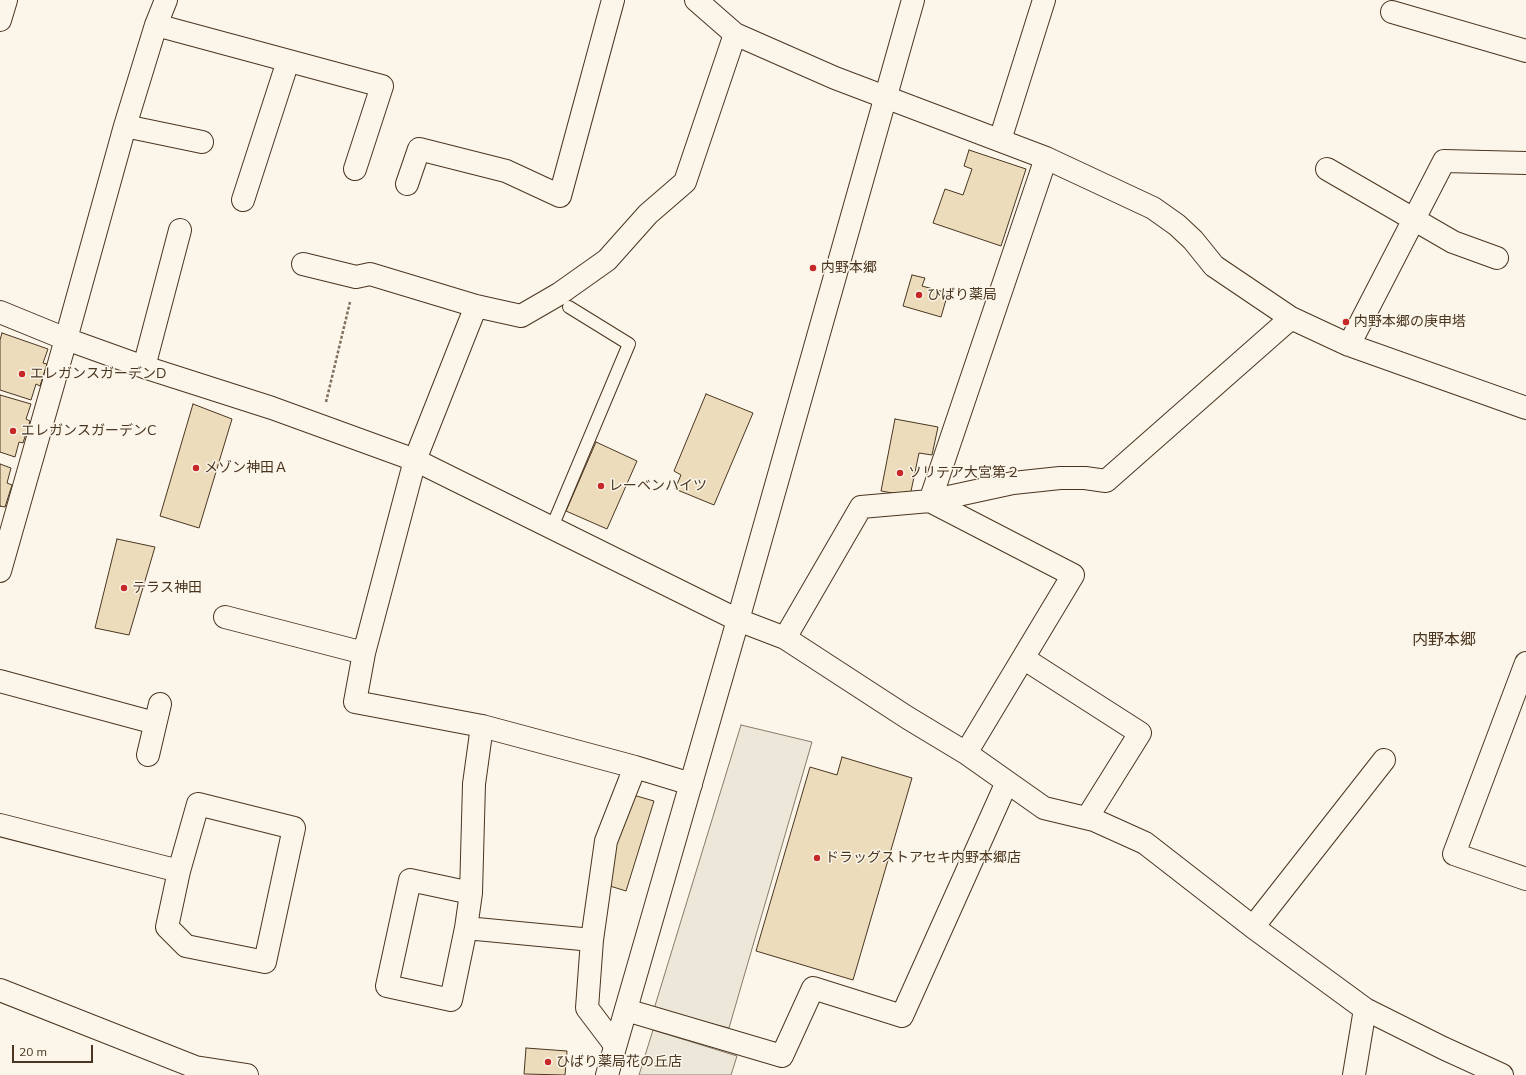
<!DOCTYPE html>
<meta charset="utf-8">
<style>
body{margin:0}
#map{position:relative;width:1526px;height:1075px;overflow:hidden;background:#fbf6e9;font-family:Mulish,sans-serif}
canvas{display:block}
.scale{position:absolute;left:12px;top:1045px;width:81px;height:18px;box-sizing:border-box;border:2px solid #4a3520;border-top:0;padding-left:5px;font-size:12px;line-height:14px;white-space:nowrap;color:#4a3520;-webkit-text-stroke:3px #fbf6e9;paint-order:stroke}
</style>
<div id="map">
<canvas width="1526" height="1075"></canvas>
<div class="scale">20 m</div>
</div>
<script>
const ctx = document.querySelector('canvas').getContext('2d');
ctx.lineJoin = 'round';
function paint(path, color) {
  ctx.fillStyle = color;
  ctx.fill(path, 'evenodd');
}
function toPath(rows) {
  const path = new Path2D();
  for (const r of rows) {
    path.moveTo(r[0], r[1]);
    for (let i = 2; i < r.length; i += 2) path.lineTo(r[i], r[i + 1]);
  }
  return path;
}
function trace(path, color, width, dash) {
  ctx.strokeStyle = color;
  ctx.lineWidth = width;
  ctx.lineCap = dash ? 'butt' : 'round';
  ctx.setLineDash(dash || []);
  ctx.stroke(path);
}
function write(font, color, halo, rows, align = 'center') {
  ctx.font = font + ' Mulish,"Noto Sans JP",sans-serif';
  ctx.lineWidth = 3;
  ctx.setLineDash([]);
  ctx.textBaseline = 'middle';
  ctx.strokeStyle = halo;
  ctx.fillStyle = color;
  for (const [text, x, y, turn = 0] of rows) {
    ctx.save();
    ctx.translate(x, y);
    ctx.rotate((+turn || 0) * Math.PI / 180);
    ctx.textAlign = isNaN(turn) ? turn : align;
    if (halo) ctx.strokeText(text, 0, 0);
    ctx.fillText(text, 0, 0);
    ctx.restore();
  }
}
const parking = toPath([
 [741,725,812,742,729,1028,654,1009,741,725],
 [653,1030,737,1056,731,1075,639,1075,653,1030]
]);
paint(parking, '#ede7d9');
trace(parking, '#887966', 1);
const building = toPath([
 [969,150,1026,169,1001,246,933,223,945,189,963,195,972,169,964,166,969,150],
 [912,275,925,278,922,286,948,293,941,317,903,306,912,275],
 [2,333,48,349,43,363,47,364,40,386,36,384,31,400,0,390,0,340,2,333],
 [706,394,753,413,714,505,675,489,681,475,674,471,706,394],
 [0,395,31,404,26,419,30,421,23,443,19,442,15,457,0,452,0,395],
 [193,404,232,419,199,528,160,516,193,404],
 [895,419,938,427,932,455,919,453,910,496,881,491,895,419],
 [596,442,637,461,607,529,566,511,596,442],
 [0,464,11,468,7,483,12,485,5,507,0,506,0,507,0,464],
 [117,539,155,547,129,635,95,628,117,539],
 [842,757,912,778,853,980,756,951,810,767,837,775,842,757],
 [633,795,654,801,626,891,610,886,613,845,633,795],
 [526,1048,567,1051,565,1075,524,1074,526,1048]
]);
paint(building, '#ecdcbc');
trace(building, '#4a3520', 1);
const lane = toPath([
 [552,527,629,344,569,307]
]);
const street = toPath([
 [166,0,156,25,382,86,355,169],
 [696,0,735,34,835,78,1046,158,1153,208,1177,225,1193,240,1214,266,1291,318,1349,345,1526,408],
 [1392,12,1526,51],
 [0,20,6,0],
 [125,126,202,142],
 [1000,140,1044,0],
 [1327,169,1453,242,1497,258],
 [407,184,419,149,506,171,560,196,613,0],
 [243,200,288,61],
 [303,264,356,277,370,274,476,306,521,316,559,294,607,260,648,214,685,182,735,34],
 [476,306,415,460,364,653,355,702,482,726,635,767,691,784],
 [0,312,66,339,144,367,272,408,415,460,738,620,785,638,908,718,966,753,1044,808,1094,820,1145,843,1253,927,1365,1009,1443,1048,1502,1075],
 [1349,345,1444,161,1526,163],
 [144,367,180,230],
 [930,501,1073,575,966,753],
 [930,501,1046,158],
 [0,571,66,339,125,126,156,25],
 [225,617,364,653],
 [785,638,861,507,930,501,1013,483,1060,478,1085,478,1106,481,1291,318],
 [1023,658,1140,733,1087,818],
 [1526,663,1454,854,1526,879],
 [0,681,155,723],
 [148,755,160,704],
 [198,804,294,828,265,962,186,946,167,927,179,871,198,804],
 [0,825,179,871],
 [471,893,410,880,387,986,451,1000,466,928,471,893,474,784,482,726],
 [1253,927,1384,760],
 [466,928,592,940],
 [0,990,195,1067,247,1075],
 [626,1010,782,1056,813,988,902,1016,1007,782],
 [615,1045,587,1008,592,940,606,841,635,767],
 [1354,1075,1365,1009]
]);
const secondary = toPath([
 [607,1075,738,620,913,0]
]);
trace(lane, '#4a3520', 14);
trace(street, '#4a3520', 24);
trace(secondary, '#4a3520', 24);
trace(toPath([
 [326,402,350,302]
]), '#7f6f5c', 2.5, [3, 2]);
trace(lane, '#fbf6e9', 12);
trace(street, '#fbf6e9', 22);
trace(secondary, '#fbf6e9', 22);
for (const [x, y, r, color] of [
 [813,268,4,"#c62828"],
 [919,295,4,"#c62828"],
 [1346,322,4,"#c62828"],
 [22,374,4,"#c62828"],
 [13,431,4,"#c62828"],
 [196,468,4,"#c62828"],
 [900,473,4,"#c62828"],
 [601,486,4,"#c62828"],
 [124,588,4,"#c62828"],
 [817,858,4,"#c62828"],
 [548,1062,4,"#c62828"]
]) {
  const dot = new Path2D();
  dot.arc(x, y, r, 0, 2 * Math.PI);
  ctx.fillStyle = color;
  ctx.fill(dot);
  trace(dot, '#fbf6e9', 1.5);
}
write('14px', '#4a3520', '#fbf6e9', [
 ["内野本郷",821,268],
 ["ひばり薬局",927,295],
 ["内野本郷の庚申塔",1354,322],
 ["エレガンスガーデンD",30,374],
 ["エレガンスガーデンC",21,431],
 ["メゾン神田Ａ",204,468],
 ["ソリテア大宮第２",908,473],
 ["レーベンハイツ",609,486],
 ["テラス神田",132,588],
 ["ドラッグストアセキ内野本郷店",825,858],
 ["ひばり薬局花の丘店",556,1062]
], 'left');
write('16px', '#4a3520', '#fbf6e9', [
 ["内野本郷",1444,640]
]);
</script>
